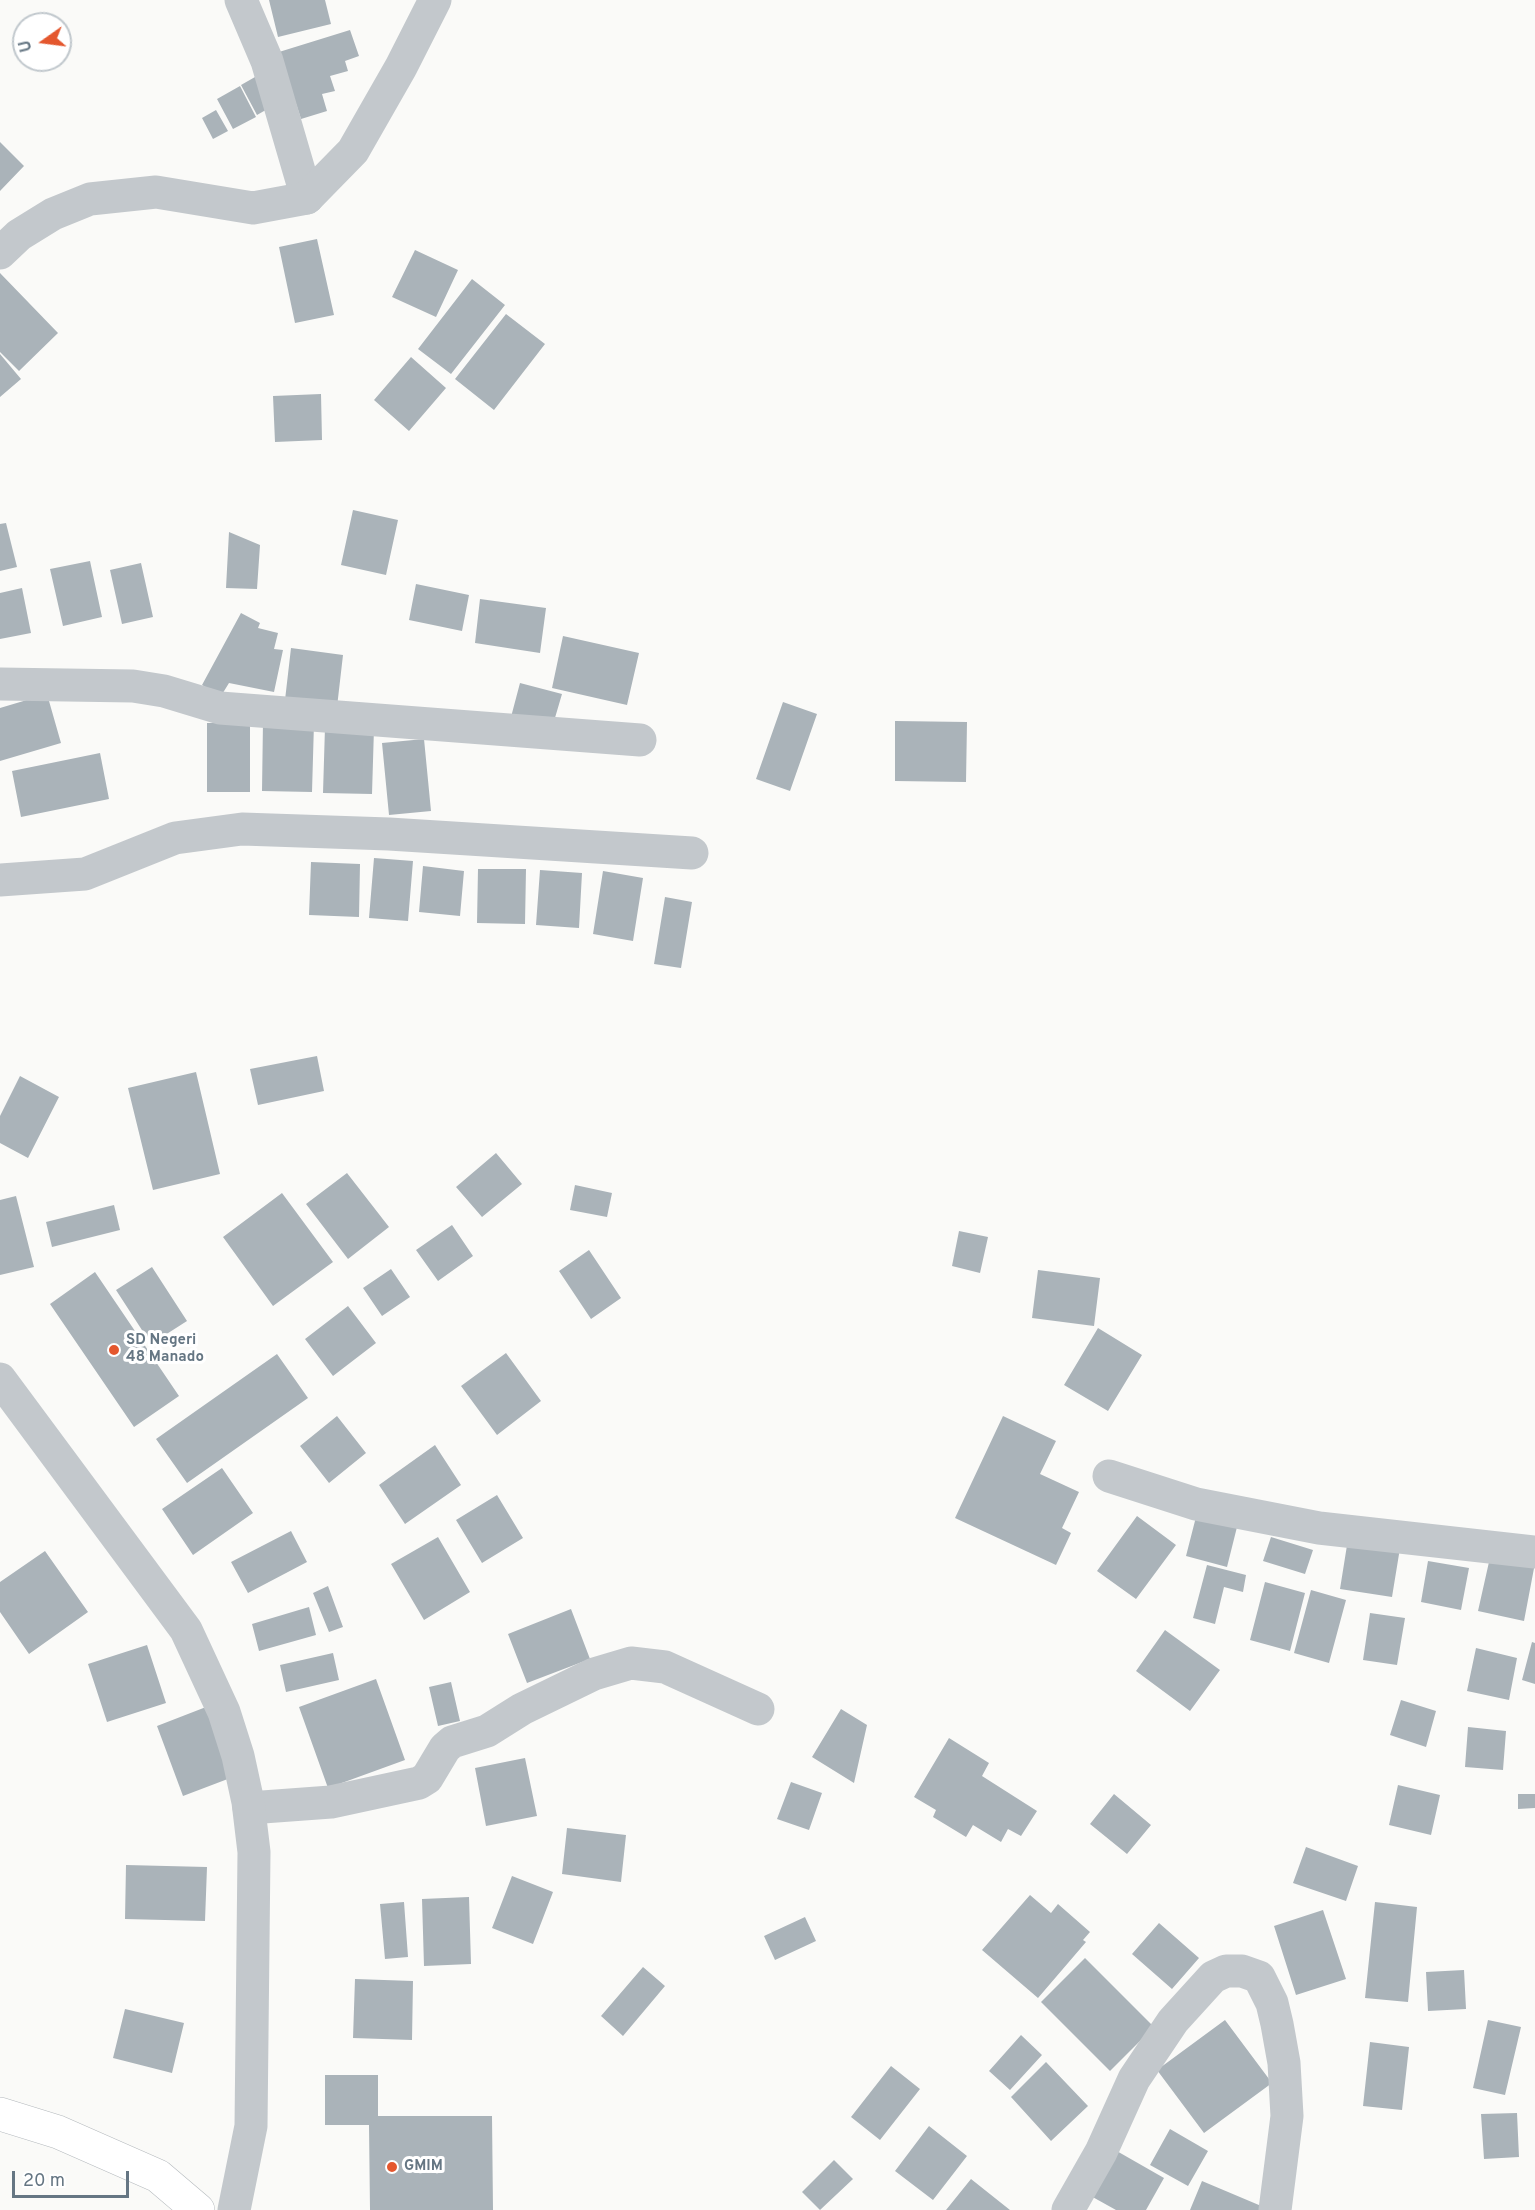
<!DOCTYPE html>
<style>
body{margin:0}
#map{position:relative;width:1535px;height:2210px;overflow:hidden;background:#fafaf8;font-family:Overpass,sans-serif}
canvas{display:block}
.north{position:absolute;left:12px;top:12px;width:60px;height:60px;box-sizing:border-box;background:#fff;border:2px solid #c1c8cd;border-radius:50%;rotate:256deg;font-size:16px;font-weight:700;line-height:24px;text-align:center;color:#657683}
.north::after{content:'';display:block;margin:auto;width:21px;height:27px;background:#e4572e;clip-path:polygon(50% 0,100% 100%,50% 72%,0 100%)}
.scale{position:absolute;left:12px;top:2171px;width:117px;height:27px;box-sizing:border-box;border:3px solid #657683;border-top:0;padding-left:8px;font-size:18px;line-height:21px;white-space:nowrap;color:#657683;-webkit-text-stroke:4px #fff;paint-order:stroke}
</style>
<div id="map">
<canvas width="1535" height="2210"></canvas>
<div class="north">U</div>
<div class="scale">20 m</div>
</div>
<script>
const ctx = document.querySelector('canvas').getContext('2d');
ctx.lineJoin = 'round';
function paint(path, color) {
  ctx.fillStyle = color;
  ctx.fill(path, 'evenodd');
}
function toPath(rows) {
  const path = new Path2D();
  for (const r of rows) {
    path.moveTo(r[0], r[1]);
    for (let i = 2; i < r.length; i += 2) path.lineTo(r[i], r[i + 1]);
  }
  return path;
}
function trace(path, color, width, dash) {
  ctx.strokeStyle = color;
  ctx.lineWidth = width;
  ctx.lineCap = dash ? 'butt' : 'round';
  ctx.setLineDash(dash || []);
  ctx.stroke(path);
}
function write(font, color, halo, rows, align = 'center') {
  ctx.font = font + ' Overpass,sans-serif';
  ctx.lineWidth = 6;
  ctx.setLineDash([]);
  ctx.textBaseline = 'middle';
  ctx.strokeStyle = halo;
  ctx.fillStyle = color;
  for (const [text, x, y, turn = 0] of rows) {
    ctx.save();
    ctx.translate(x, y);
    ctx.rotate((+turn || 0) * Math.PI / 180);
    ctx.textAlign = isNaN(turn) ? turn : align;
    if (halo) ctx.strokeText(text, 0, 0);
    ctx.fillText(text, 0, 0);
    ctx.restore();
  }
}
paint(toPath([
 [269,0,325,0,331,24,278,37],
 [350,30,359,56,345,61,348,71,330,76,335,91,322,94,327,111,301,119,279,52],
 [262,73,278,103,257,115,241,85],
 [240,86,256,117,233,129,217,99],
 [216,110,228,131,213,139,202,118],
 [0,142,24,166,0,191],
 [317,239,334,315,295,323,279,247],
 [415,250,458,270,436,317,392,297],
 [0,273,58,333,19,371,0,352],
 [472,279,505,305,451,374,418,349],
 [506,314,545,344,494,410,455,379],
 [0,354,21,379,0,397],
 [411,357,446,388,409,431,374,400],
 [321,394,322,440,275,442,273,396],
 [353,510,398,520,386,575,341,565],
 [6,523,17,567,0,571,0,524],
 [229,532,260,545,257,589,226,588],
 [90,561,102,617,63,626,50,569],
 [141,563,153,617,122,624,110,570],
 [416,584,469,595,462,631,409,620],
 [22,588,31,633,0,639,0,593],
 [480,599,546,608,540,653,475,643],
 [241,613,260,623,258,628,278,633,274,649,283,650,274,692,229,683,221,696,202,685],
 [563,636,639,653,627,705,552,688],
 [291,648,343,655,337,707,285,700],
 [520,683,562,694,552,728,511,717],
 [47,694,61,743,0,761,0,708],
 [783,702,817,714,790,791,756,779],
 [263,721,314,723,312,792,262,791],
 [895,721,967,722,966,782,895,781],
 [207,723,250,723,250,792,207,792],
 [325,727,374,728,372,794,323,793],
 [424,739,431,811,389,815,382,743],
 [100,753,109,799,21,817,12,771],
 [374,858,413,861,408,921,369,918],
 [311,862,360,864,359,917,309,915],
 [423,866,464,871,460,916,419,912],
 [478,869,526,869,525,924,477,923],
 [540,870,582,873,579,928,536,925],
 [603,871,643,878,633,941,593,934],
 [665,897,692,902,681,968,654,964],
 [317,1056,324,1091,258,1105,250,1069],
 [196,1072,220,1174,153,1190,128,1088],
 [20,1076,59,1097,28,1158,0,1143,0,1116],
 [496,1153,522,1184,482,1217,456,1187],
 [347,1173,389,1227,348,1259,306,1204],
 [575,1185,612,1193,607,1217,570,1210],
 [282,1193,333,1262,273,1306,223,1237],
 [16,1196,34,1267,0,1275,0,1200],
 [114,1205,120,1230,52,1247,46,1222],
 [452,1225,473,1256,438,1281,416,1250],
 [959,1231,988,1237,980,1273,952,1266],
 [589,1250,621,1298,591,1319,559,1271],
 [152,1267,187,1321,151,1344,116,1290],
 [391,1269,410,1297,382,1316,363,1288],
 [1038,1270,1100,1278,1094,1326,1032,1318],
 [95,1272,179,1396,134,1427,50,1304],
 [348,1306,376,1343,333,1376,305,1339],
 [1098,1328,1142,1355,1108,1411,1064,1385],
 [506,1353,541,1401,497,1435,461,1386],
 [277,1354,308,1398,187,1483,156,1439],
 [337,1416,366,1453,329,1483,300,1446],
 [1003,1416,1056,1441,1040,1474,1079,1492,1062,1528,1071,1533,1056,1565,955,1518],
 [435,1445,461,1485,405,1524,379,1485],
 [222,1468,253,1513,193,1555,162,1509],
 [497,1495,523,1538,482,1563,456,1520],
 [1197,1513,1238,1523,1227,1567,1186,1556],
 [1137,1516,1176,1545,1136,1599,1097,1571],
 [291,1531,307,1562,248,1593,231,1562],
 [438,1537,470,1592,424,1620,391,1564],
 [1271,1537,1313,1550,1305,1574,1263,1561],
 [1348,1539,1400,1548,1392,1597,1340,1589],
 [45,1551,88,1612,29,1654,0,1612,0,1582],
 [1491,1553,1535,1563,1524,1621,1478,1611],
 [1428,1561,1469,1568,1461,1610,1421,1602],
 [1207,1565,1246,1575,1243,1592,1224,1587,1215,1624,1193,1618],
 [1265,1582,1305,1593,1290,1651,1250,1640],
 [328,1586,343,1627,329,1632,313,1593],
 [1311,1590,1346,1600,1329,1663,1294,1653],
 [309,1607,316,1635,259,1651,252,1624],
 [571,1609,590,1659,527,1683,508,1634],
 [1370,1613,1405,1618,1397,1665,1363,1660],
 [1165,1630,1220,1670,1190,1711,1136,1671],
 [1532,1642,1535,1643,1535,1684,1522,1680],
 [147,1645,166,1703,107,1722,88,1664],
 [1476,1648,1517,1658,1509,1700,1467,1691],
 [333,1653,339,1680,286,1692,280,1665],
 [376,1679,405,1760,328,1788,299,1707],
 [451,1682,460,1721,438,1726,429,1687],
 [1401,1700,1436,1711,1426,1747,1390,1735],
 [206,1707,233,1777,183,1796,157,1726],
 [841,1709,867,1725,854,1783,812,1757],
 [1468,1727,1506,1731,1503,1770,1465,1767],
 [949,1738,989,1763,982,1776,1037,1811,1021,1836,1008,1829,1001,1842,973,1825,966,1837,933,1817,936,1810,914,1797],
 [525,1758,537,1816,486,1826,475,1768],
 [791,1782,822,1793,809,1830,777,1819],
 [1398,1785,1440,1795,1431,1835,1389,1825],
 [1114,1794,1151,1825,1127,1854,1090,1824],
 [1518,1794,1535,1794,1535,1808,1518,1809],
 [567,1828,626,1835,621,1882,562,1874],
 [1306,1847,1358,1866,1346,1901,1293,1883],
 [126,1865,207,1867,205,1921,125,1919],
 [512,1876,553,1892,533,1944,492,1928],
 [1030,1895,1051,1913,1058,1904,1090,1932,1083,1940,1086,1942,1038,1998,982,1950],
 [469,1897,471,1964,424,1966,422,1899],
 [404,1902,408,1957,385,1959,380,1904],
 [1375,1902,1417,1907,1408,2002,1365,1998],
 [1323,1910,1346,1979,1296,1995,1274,1926],
 [805,1917,816,1941,775,1960,764,1936],
 [1159,1923,1199,1958,1172,1989,1132,1954],
 [1085,1958,1154,2027,1110,2071,1041,2002],
 [643,1967,665,1986,623,2036,601,2016],
 [1464,1970,1466,2009,1428,2011,1426,1972],
 [355,1979,413,1981,412,2040,353,2038],
 [125,2009,184,2023,172,2073,113,2058],
 [1225,2020,1272,2083,1204,2133,1157,2070],
 [1488,2020,1521,2027,1505,2095,1473,2088],
 [1021,2035,1042,2055,1010,2090,989,2071],
 [1370,2042,1409,2047,1402,2110,1363,2106],
 [1046,2062,1088,2106,1051,2141,1011,2097],
 [891,2066,920,2089,880,2140,851,2117],
 [325,2075,378,2075,378,2116,492,2116,493,2210,370,2210,369,2125,325,2125],
 [1517,2113,1519,2157,1484,2159,1481,2114],
 [929,2126,967,2156,933,2200,895,2171],
 [1170,2129,1208,2151,1188,2186,1150,2165],
 [1115,2150,1164,2178,1146,2210,1116,2210,1089,2195],
 [834,2160,853,2179,820,2210,802,2192],
 [971,2179,1010,2210,946,2210],
 [1202,2181,1266,2208,1265,2210,1190,2210]
]), '#aab3b9');
const trunk = toPath([
 [0,2114,58,2132,158,2176,198,2210]
]);
trace(trunk, '#b4b9bd', 34);
trace(toPath([
 [241,0,267,61,307,198],
 [0,684,133,686,164,691,220,708,640,740],
 [0,880,85,874,175,838,242,829,389,834,692,853],
 [1109,1476,1196,1504,1319,1528,1535,1552],
 [249,1808,331,1802,419,1783,427,1778,445,1748,452,1742,487,1731,522,1709,594,1674,631,1663,665,1667,758,1709],
 [1068,2210,1101,2152,1134,2079,1173,2021,1213,1977,1226,1971,1242,1971,1259,1977,1272,2003,1277,2024,1284,2063,1287,2116,1275,2210]
]), '#c3c8cc', 33);
trace(toPath([
 [0,253,19,235,53,214,90,199,156,192,253,208,307,198,353,151,401,67,435,0],
 [0,1379,186,1630,224,1712,238,1756,248,1802,254,1852,251,2126,234,2210]
]), '#c3c8cc', 33);
trace(trunk, '#fff', 33);
for (const [x, y, r, color] of [
 [114,1350,6,"#e4572e"],
 [392,2167,6,"#e4572e"]
]) {
  const dot = new Path2D();
  dot.arc(x, y, r, 0, 2 * Math.PI);
  ctx.fillStyle = color;
  ctx.fill(dot);
  trace(dot, '#fff', 2);
}
write('bold 15px', '#657683', '#fff', [
 ["SD Negeri",126,1341],
 ["48 Manado",126,1358],
 ["GMIM",404,2167]
], 'left');
</script>
